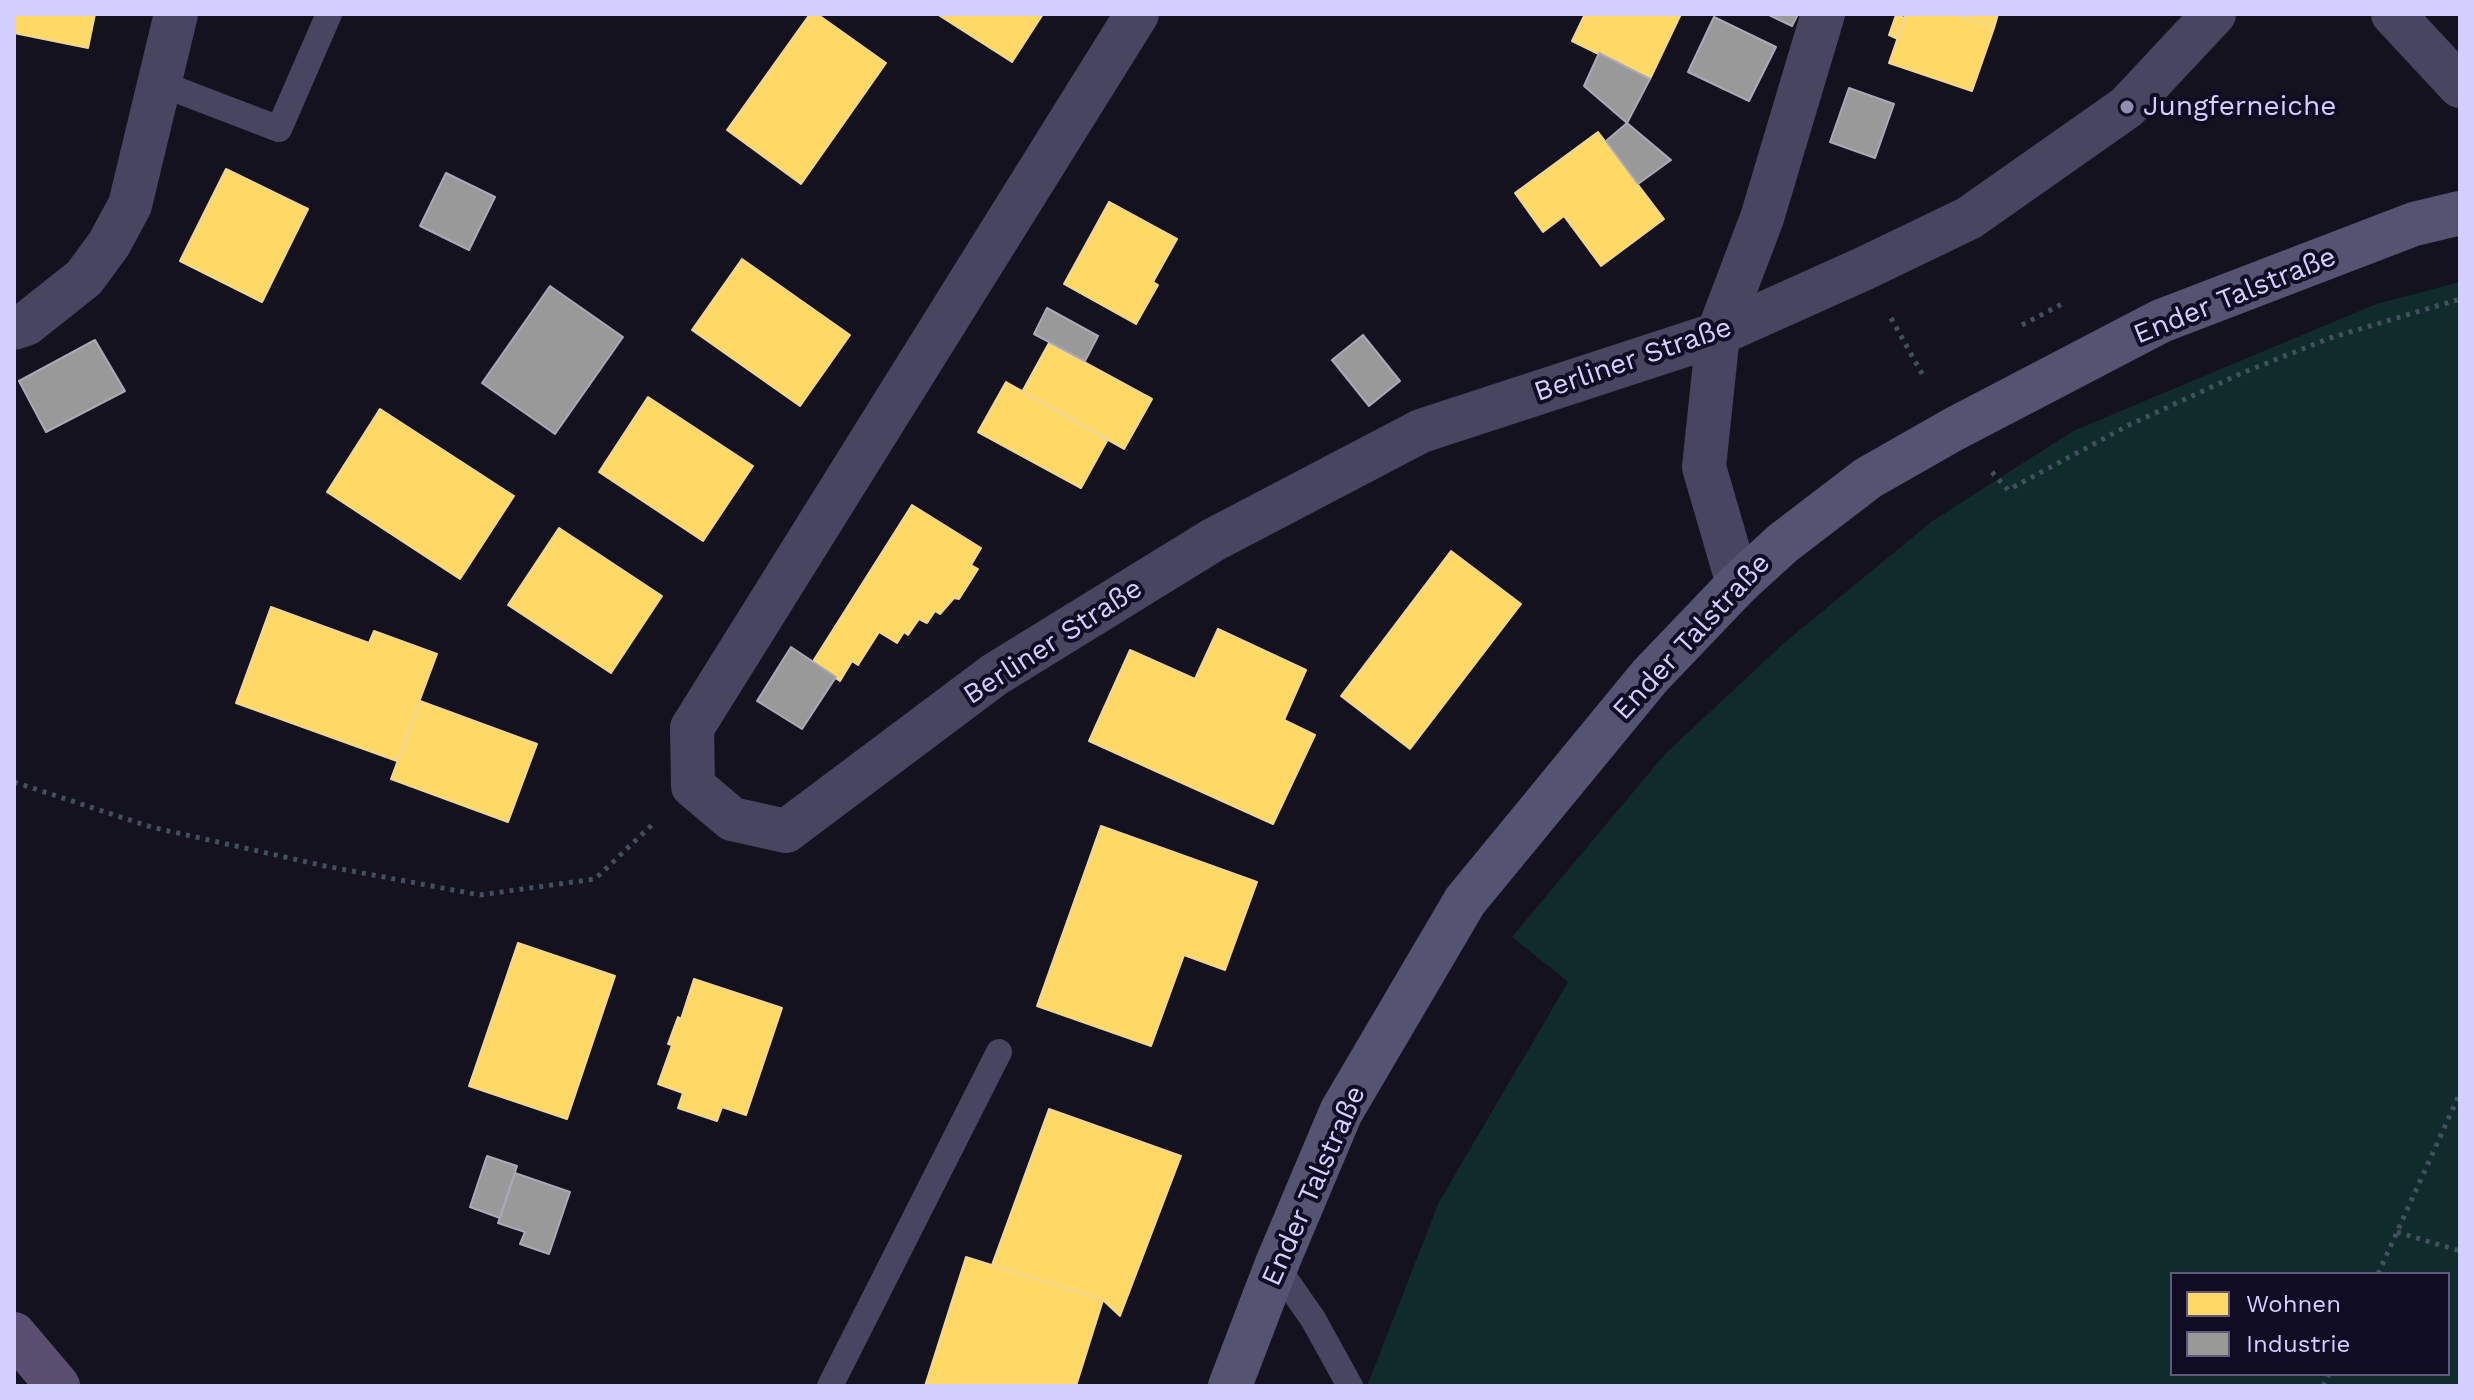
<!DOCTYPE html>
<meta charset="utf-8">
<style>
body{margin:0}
#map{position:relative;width:2474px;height:1400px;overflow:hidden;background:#14121e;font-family:"Work Sans",sans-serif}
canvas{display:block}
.frame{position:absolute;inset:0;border:16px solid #d5cfff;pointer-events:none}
.legend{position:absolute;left:2170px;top:1272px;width:280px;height:104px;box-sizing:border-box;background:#100c24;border:2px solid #5f5a7c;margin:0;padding:10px 14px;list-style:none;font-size:24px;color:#d5cfff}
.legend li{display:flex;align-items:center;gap:16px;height:40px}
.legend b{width:40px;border:2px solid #5f5a7c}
</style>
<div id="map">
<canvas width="2474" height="1400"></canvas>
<div class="frame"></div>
<ul class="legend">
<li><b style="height:22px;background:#ffd966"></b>Wohnen</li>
<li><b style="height:22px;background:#999"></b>Industrie</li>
</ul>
</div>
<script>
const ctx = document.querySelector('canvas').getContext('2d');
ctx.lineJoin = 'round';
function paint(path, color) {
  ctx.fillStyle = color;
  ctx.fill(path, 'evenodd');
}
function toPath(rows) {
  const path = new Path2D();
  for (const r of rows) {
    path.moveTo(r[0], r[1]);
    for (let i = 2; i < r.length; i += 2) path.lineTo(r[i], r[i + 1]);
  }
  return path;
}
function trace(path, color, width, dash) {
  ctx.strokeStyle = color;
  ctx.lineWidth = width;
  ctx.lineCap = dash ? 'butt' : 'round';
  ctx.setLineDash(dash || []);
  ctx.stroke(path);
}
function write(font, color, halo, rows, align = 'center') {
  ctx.font = font + ' "Work Sans",sans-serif';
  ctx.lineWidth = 8;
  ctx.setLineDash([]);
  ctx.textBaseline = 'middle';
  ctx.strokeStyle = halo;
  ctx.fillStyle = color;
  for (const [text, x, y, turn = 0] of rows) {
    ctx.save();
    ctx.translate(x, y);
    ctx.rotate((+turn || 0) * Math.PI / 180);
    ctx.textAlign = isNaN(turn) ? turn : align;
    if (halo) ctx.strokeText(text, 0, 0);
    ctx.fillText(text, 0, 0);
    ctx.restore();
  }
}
paint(toPath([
 [2460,282,2460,1386,1367,1386,1439,1202,1568,982,1512,937,1665,754,1784,643,1931,522,2073,431,2376,304],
 [2172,1274,2448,1274,2448,1374,2172,1374]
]), '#0f2b2c');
const homes = toPath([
 [14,14,95,14,88,48,14,33,14,14],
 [810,14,817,14,886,63,801,184,727,130,810,14],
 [937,14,1043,14,1012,62,937,14],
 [1585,14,1681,14,1650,79,1572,41,1585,14],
 [1906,14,1955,14,1994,28,1972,91,1889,63,1906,14],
 [1955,14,1998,14,1994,28,1955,14],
 [1896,15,1905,18,1898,39,1889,35,1896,15],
 [1598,132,1664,219,1601,266,1564,216,1543,232,1515,193,1598,132],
 [226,169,308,209,262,302,180,261,226,169],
 [1109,202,1177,239,1153,282,1158,285,1136,324,1064,284,1109,202],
 [742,259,850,335,800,406,692,330,742,259],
 [1049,343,1152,399,1124,449,1022,392,1049,343],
 [1006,382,1108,439,1081,488,978,432,1006,382],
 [648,397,753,466,703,541,599,472,648,397],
 [380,409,514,496,460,579,327,492,380,409],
 [912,505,981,548,971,565,978,569,959,599,954,598,940,614,935,611,927,623,919,619,908,635,904,632,897,643,879,632,858,665,852,661,840,681,812,663,912,505],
 [559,528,662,596,611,673,508,605,559,528],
 [1451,551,1521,604,1410,749,1341,696,1451,551],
 [271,607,369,643,374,631,437,654,397,761,236,703,271,607],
 [1218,629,1306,670,1284,720,1315,735,1273,824,1089,741,1130,650,1195,679,1218,629],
 [420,701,537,744,508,822,391,779,420,701],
 [1101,826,1257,882,1225,970,1184,955,1151,1046,1037,1006,1101,826],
 [518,943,615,976,567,1119,469,1086,518,943],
 [694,979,782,1008,746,1115,722,1107,717,1121,678,1108,683,1093,658,1084,672,1045,668,1044,678,1017,681,1019,694,979],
 [1049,1109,1181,1156,1120,1316,1103,1300,992,1265,1049,1109],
 [966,1257,1103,1300,1076,1386,925,1386,966,1257]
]);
paint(homes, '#ffd966');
trace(homes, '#f2d694', 2);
const industry = toPath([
 [1767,14,1798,14,1792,26,1767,14],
 [1714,17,1776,47,1749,101,1688,72,1714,17],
 [1599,53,1650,79,1627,123,1584,86,1599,53],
 [1849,88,1894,104,1875,158,1830,142,1849,88],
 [1627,123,1671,160,1638,184,1606,141,1627,123],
 [446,173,495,197,469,250,420,226,446,173],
 [550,286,623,337,555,434,482,383,550,286],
 [1047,308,1098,336,1085,361,1034,334,1047,308],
 [1363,335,1400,381,1369,406,1332,360,1363,335],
 [95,340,125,391,46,432,19,381,95,340],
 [791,647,836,677,802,729,757,701,791,647],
 [487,1156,517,1166,500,1218,470,1207,487,1156],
 [515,1173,570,1192,549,1254,520,1244,525,1232,498,1223,515,1173]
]);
paint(industry, '#999');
trace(industry, '#aba9b8', 2);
trace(toPath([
 [1891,318,1925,379],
 [2022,325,2062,304],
 [1992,472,2008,490,2129,425,2242,373,2330,338,2460,299],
 [14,782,151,827,325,866,480,895,595,879,654,823],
 [2397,1232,2460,1251],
 [2378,1274,2460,1093],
 [2323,1386,2329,1374]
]), '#414f5f', 5, [4, 6]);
trace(toPath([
 [159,83,279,129,329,14],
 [1276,1266,1313,1319,1350,1386],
 [830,1386,999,1052]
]), '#474560', 26);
trace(toPath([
 [1137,14,692,728,693,786,732,819,786,831,994,675,1213,540,1421,431,1718,334,1863,269,1969,218,2127,107,2214,14],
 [2393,14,2460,86],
 [14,328,26,324,84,278,109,244,130,205,176,14],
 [1738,584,1704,467,1718,334,1762,218,1823,14]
]), '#474560', 44);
trace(toPath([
 [1230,1386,1276,1266,1341,1112,1465,901,1650,676,1738,584,1783,543,1868,478,1954,429,2161,321,2414,224,2460,213]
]), '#555372', 44);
trace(toPath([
 [14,1334,58,1386]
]), '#5b4f71', 44);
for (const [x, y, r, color] of [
 [2127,107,8,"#918db0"]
]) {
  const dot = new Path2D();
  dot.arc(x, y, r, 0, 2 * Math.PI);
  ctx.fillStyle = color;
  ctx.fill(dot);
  trace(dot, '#100c24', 3);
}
write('28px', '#d5cfff', '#100c24', [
 ["Jungferneiche",2143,107]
], 'left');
write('28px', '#d5cfff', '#100c24', [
 ["Ender Talstraße",2235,296,-22],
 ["Berliner Straße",1633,360,-19],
 ["Ender Talstraße",1692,637,-47],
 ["Berliner Straße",1053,642,-33],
 ["Ender Talstraße",1314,1186,-66]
]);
</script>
